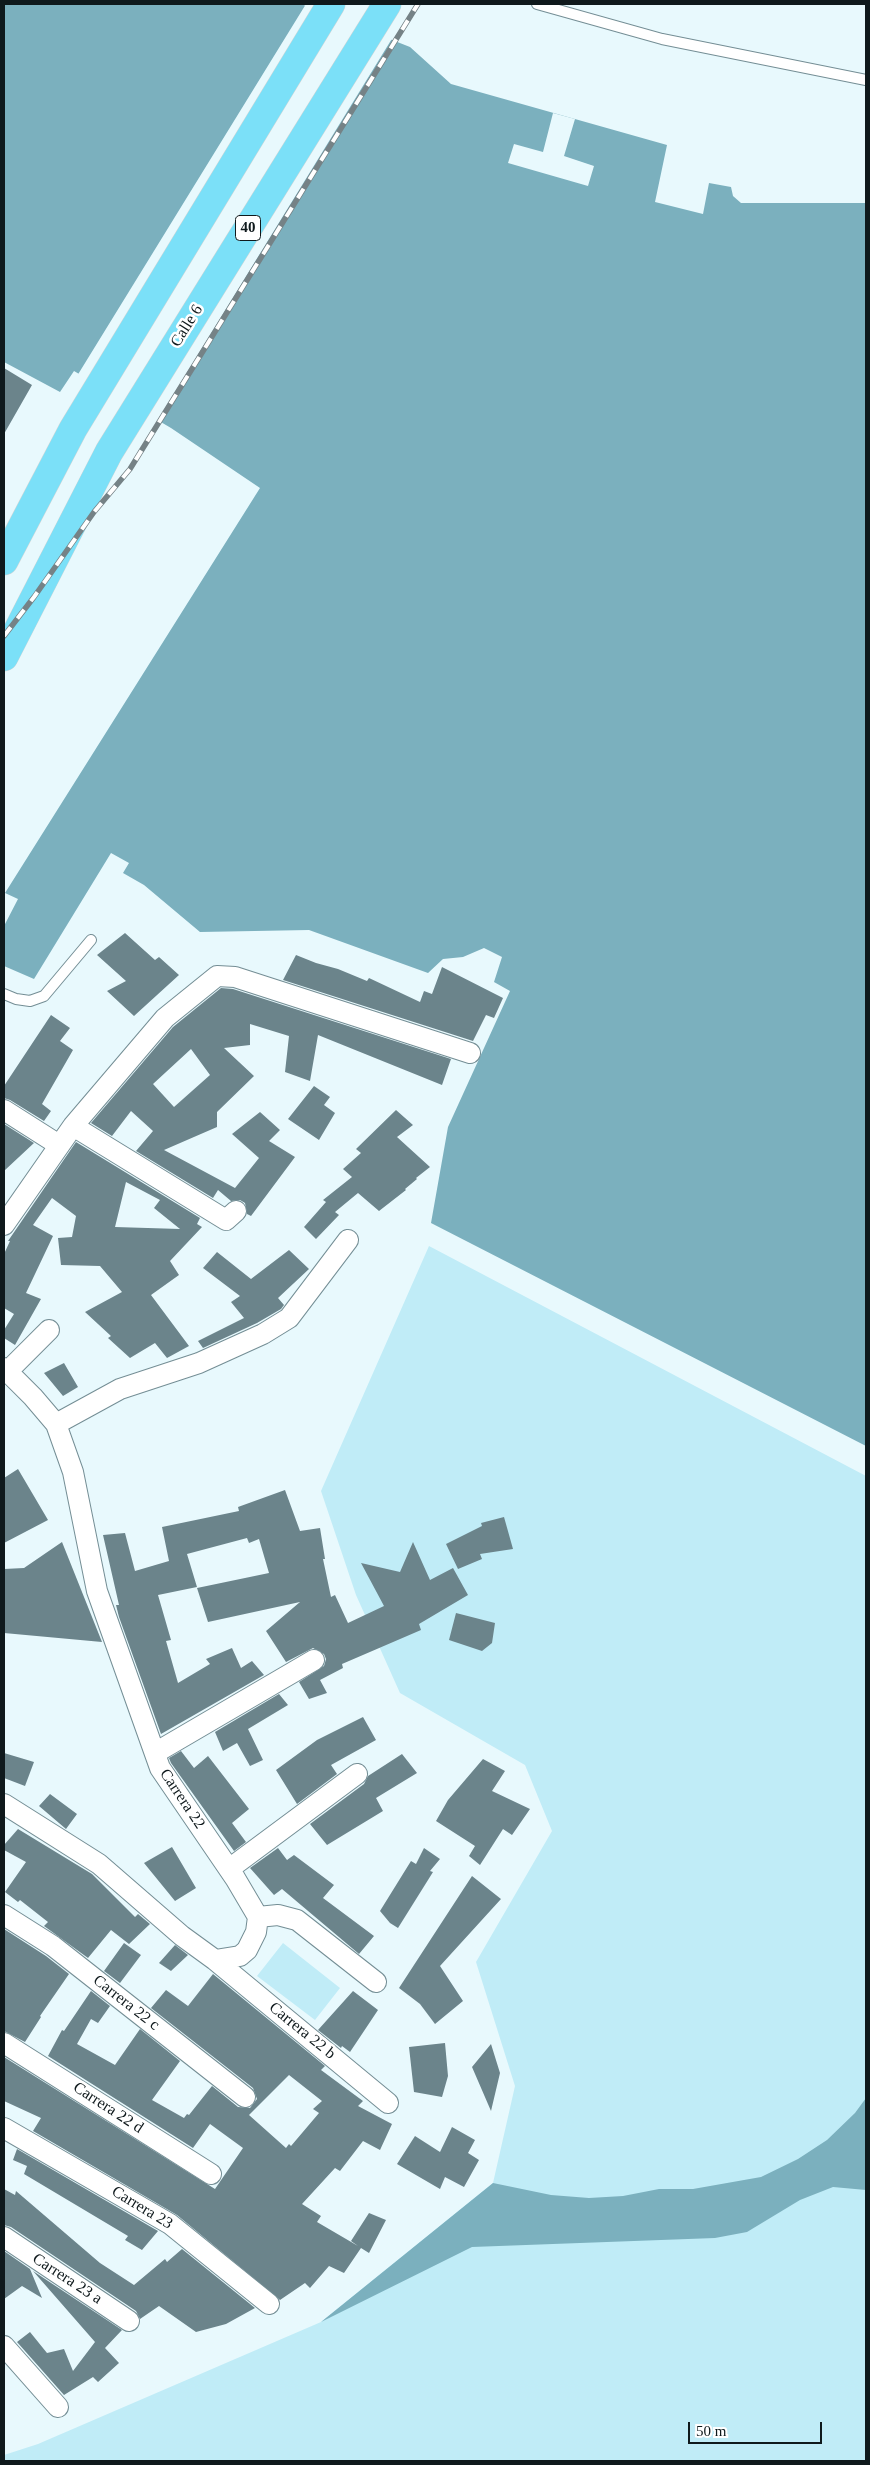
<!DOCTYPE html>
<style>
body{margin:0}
#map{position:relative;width:870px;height:2465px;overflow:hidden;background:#e8f9fd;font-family:"Times New Roman",serif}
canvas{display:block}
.frame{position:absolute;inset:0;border:5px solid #0f191c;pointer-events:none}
.scale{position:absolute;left:688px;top:2422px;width:134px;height:22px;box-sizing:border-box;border:2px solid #0f191c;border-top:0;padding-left:6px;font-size:15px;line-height:18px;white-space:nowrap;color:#0f191c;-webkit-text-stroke:4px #fff;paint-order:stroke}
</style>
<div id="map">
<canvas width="870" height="2465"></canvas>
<div class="frame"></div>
<div class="scale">50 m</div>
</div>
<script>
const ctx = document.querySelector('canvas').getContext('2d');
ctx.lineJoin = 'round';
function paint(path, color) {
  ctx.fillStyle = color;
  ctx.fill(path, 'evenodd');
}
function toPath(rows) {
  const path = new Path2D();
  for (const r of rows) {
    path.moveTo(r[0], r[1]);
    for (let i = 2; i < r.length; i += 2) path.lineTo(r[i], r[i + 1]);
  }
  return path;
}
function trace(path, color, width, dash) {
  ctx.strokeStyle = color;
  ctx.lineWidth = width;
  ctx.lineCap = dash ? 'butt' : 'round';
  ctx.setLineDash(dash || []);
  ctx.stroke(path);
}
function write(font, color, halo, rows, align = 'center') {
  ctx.font = font + ' "Times New Roman",serif';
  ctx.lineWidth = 5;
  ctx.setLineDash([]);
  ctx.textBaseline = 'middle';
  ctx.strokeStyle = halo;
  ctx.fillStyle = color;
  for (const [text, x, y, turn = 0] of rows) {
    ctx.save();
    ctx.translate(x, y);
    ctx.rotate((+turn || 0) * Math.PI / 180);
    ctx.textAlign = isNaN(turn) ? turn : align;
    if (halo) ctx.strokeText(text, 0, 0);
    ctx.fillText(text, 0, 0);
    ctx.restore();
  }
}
paint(toPath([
 [429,1246,866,1476,866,2461,4,2461,4,2455,38,2444,321,2322,493,2183,515,2086,476,1962,552,1831,525,1765,400,1693,356,1595,321,1491],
 [283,1943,340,1988,315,2020,257,1976]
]), '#c0ecf7');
paint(toPath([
 [4,4,301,4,410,47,451,84,667,145,655,202,703,214,709,183,731,187,733,196,741,203,866,203,866,1446,431,1223,448,1127,510,991,494,982,502,957,484,948,463,957,443,959,428,973,309,930,200,932,144,885,123,873,129,863,111,853,34,979,4,966,4,926,18,899,5,893,260,488,171,428,74,371,60,392,4,362],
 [866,2098,866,2190,833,2187,800,2200,747,2232,715,2238,472,2247,321,2322,493,2183,551,2195,589,2198,623,2196,659,2189,693,2189,761,2177,798,2159,827,2140,855,2113]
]), '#7bb0be');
paint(toPath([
 [306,4,393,37,156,423,77,376],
 [553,113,575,119,564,156,594,166,588,186,508,163,514,144,543,152]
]), '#e8f9fd');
paint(toPath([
 [4,368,32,385,4,434],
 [125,933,155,960,159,957,179,975,134,1016,107,991,126,981,97,955],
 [296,955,316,963,338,969,367,981,369,978,420,1002,424,991,432,994,442,967,503,998,494,1018,486,1015,473,1041,283,980],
 [221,988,233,989,451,1059,442,1085,318,1035,310,1081,285,1072,289,1036,250,1024,250,1045,224,1048,254,1076,217,1112,217,1127,164,1150,235,1188,259,1158,232,1134,260,1112,280,1130,269,1141,295,1157,251,1216,247,1214,245,1203,240,1200,231,1201,218,1190,213,1198,136,1151,153,1131,131,1111,112,1136,91,1123,173,1027],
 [191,1049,210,1075,174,1107,153,1084],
 [51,1015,70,1028,60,1041,73,1050,42,1104,51,1111,44,1121,10,1100,4,1098,4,1086],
 [314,1086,330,1097,324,1105,335,1113,319,1140,288,1119],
 [396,1110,413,1125,397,1137,430,1167,416,1178,417,1179,405,1189,406,1190,379,1211,358,1193,335,1212,339,1215,316,1239,304,1227,326,1202,323,1200,352,1177,343,1169,361,1153,356,1149],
 [4,1124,34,1143,4,1171],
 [76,1142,200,1218,197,1224,202,1227,170,1261,179,1275,151,1295,189,1346,167,1358,155,1343,130,1358,108,1338,111,1336,85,1312,122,1292,100,1266,61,1265,58,1238,72,1237,76,1216,52,1198,33,1225,53,1236,26,1293,41,1299,15,1345,4,1338,4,1330,14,1314,4,1308,4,1254,10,1241,8,1241],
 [126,1182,160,1200,154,1208,180,1229,115,1227],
 [289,1250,309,1269,278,1298,284,1305,281,1309,257,1323,203,1348,198,1341,244,1318,231,1302,240,1296,203,1268,217,1252,251,1279],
 [64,1363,78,1387,63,1396,44,1373],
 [18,1469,48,1520,4,1543,4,1478],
 [285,1490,300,1531,320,1528,325,1559,323,1559,331,1597,335,1595,348,1623,384,1606,361,1563,400,1572,413,1542,430,1580,453,1568,468,1595,419,1624,421,1630,342,1664,343,1668,320,1680,327,1693,309,1699,299,1682,324,1666,326,1659,324,1654,313,1648,286,1662,266,1631,300,1602,208,1622,197,1588,269,1573,259,1539,249,1543,247,1538,187,1554,197,1587,158,1595,171,1640,166,1641,178,1683,210,1664,206,1659,232,1648,241,1668,252,1661,264,1675,161,1734,119,1617,116,1605,119,1605,103,1535,125,1533,135,1571,169,1561,162,1527,239,1511,238,1507],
 [504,1517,513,1549,480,1554,482,1559,458,1569,446,1544,482,1526,481,1523],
 [62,1542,102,1642,4,1633,4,1569,24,1568],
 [456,1613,495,1623,492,1643,482,1651,449,1640],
 [279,1694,288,1705,248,1729,263,1760,250,1766,237,1743,223,1751,215,1732],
 [363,1717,376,1740,331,1765,337,1774,297,1804,276,1770,317,1740],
 [181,1751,194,1768,208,1756,249,1809,232,1823,246,1842,234,1851,171,1763,169,1758],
 [4,1753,34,1762,25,1786,4,1778],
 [402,1754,417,1773,376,1798,383,1811,327,1845,310,1824,364,1784,368,1776],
 [483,1759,505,1771,492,1791,530,1809,512,1835,503,1829,480,1865,469,1856,475,1846,436,1821,448,1800],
 [50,1794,77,1814,66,1829,39,1806],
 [18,1829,92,1874,135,1917,138,1914,150,1924,129,1944,111,1930,88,1958,44,1926,48,1922,20,1900,18,1902,5,1892,26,1862,4,1850,4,1845],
 [172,1847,196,1888,175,1901,144,1863],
 [278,1848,287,1860,294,1855,334,1885,323,1898,374,1936,359,1954,282,1889,274,1895,250,1868],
 [424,1848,440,1859,430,1871,433,1872,398,1928,390,1923,380,1911,411,1861,416,1864],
 [472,1876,501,1899,440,1966,463,2001,435,2024,420,2004,399,1988],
 [4,1929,46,1956,69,1974,40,2016,41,2017,25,2042,4,2031],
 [124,1943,141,1955,120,1983,104,1971],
 [175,1945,188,1955,171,1971,159,1963],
 [213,1974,325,2066,321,2070,363,2101,358,2106,392,2124,380,2150,363,2141,340,2171,335,2168,302,2204,321,2216,317,2222,358,2246,351,2241,369,2213,386,2220,369,2253,361,2248,344,2273,329,2266,310,2288,305,2283,280,2300,177,2215,33,2131,41,2118,4,2101,4,2057,215,2189,243,2148,210,2124,193,2148,48,2056,62,2030,64,2031,91,1991,110,2006,98,2023,91,2019,77,2044,115,2065,140,2029,180,2061,152,2100,184,2118,187,2114,189,2115,212,2086,238,2107,250,2108,257,2099,253,2088,151,2008,166,1990,188,2006],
 [289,2075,322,2101,313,2109,319,2113,291,2146,289,2144,286,2148,249,2115],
 [353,1991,378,2010,350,2052,342,2046,341,2048,318,2030],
 [445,2043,448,2076,442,2097,414,2092,409,2047],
 [491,2044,500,2073,491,2111,472,2067],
 [452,2127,475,2140,468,2153,479,2160,464,2187,445,2177,440,2189,397,2164,415,2136,440,2152],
 [17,2149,158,2231,142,2250,125,2240,128,2236,24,2174,27,2166,13,2160],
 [4,2189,15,2195,16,2191,100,2263,134,2285,165,2259,167,2262,182,2249,255,2308,226,2324,196,2332,159,2306,140,2319,136,2311,11,2227,4,2225],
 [4,2251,30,2269,42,2298,22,2286,4,2299],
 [33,2271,122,2330,105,2348,119,2363,98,2382,93,2377,64,2395,17,2342,30,2332,47,2353,64,2349,73,2371,95,2342]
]), '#6b848b');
const lane = toPath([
 [537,4,662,39,866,80],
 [4,994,16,999,30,1001,44,996,91,940]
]);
const street = toPath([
 [4,1110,59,1145],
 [73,1126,226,1220,236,1211],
 [4,1225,73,1126,165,1018,217,976,235,977,470,1053],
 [4,1368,33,1397,56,1424,73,1472,97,1591,160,1768,235,1878,258,1917,256,1932,247,1950,240,1956,215,1960],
 [7,1372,49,1330],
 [56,1424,120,1389,199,1363,263,1334,289,1318,348,1240],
 [155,1753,314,1660],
 [4,1804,99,1864,182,1936,215,1960,388,2103],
 [229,1869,357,1774],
 [4,1915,53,1946,245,2097],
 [258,1917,278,1915,297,1920,376,1982],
 [4,2043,211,2174],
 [4,2128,170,2224,269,2304],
 [4,2237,129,2321],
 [4,2346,58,2407]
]);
const highway = toPath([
 [4,561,73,429,331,4],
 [4,657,109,452,387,4]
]);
trace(lane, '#748e95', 12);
trace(street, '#748e95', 22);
trace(highway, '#d4d6d6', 29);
trace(lane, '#fff', 10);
trace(street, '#fff', 20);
trace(highway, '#7be0f8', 28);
const rail = toPath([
 [4,636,34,597,94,512,130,469,418,4]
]);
trace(rail, '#758286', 5.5);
trace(rail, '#fff', 4, [11]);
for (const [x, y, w] of [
 [248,228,25]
]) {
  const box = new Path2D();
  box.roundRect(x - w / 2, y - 12.5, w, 25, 4);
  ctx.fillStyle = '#fff';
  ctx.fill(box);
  trace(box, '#0f191c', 1);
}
write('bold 15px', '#0f191c', null, [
 ["40",248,228]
]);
write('16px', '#0f191c', '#fff', [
 ["Calle 6",187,326,-58],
 ["Carrera 22",182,1799,56],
 ["Carrera 22 c",126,2003,38],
 ["Carrera 22 b",302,2031,39],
 ["Carrera 22 d",108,2108,33],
 ["Carrera 23",142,2208,31],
 ["Carrera 23 a",67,2279,33]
]);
</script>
